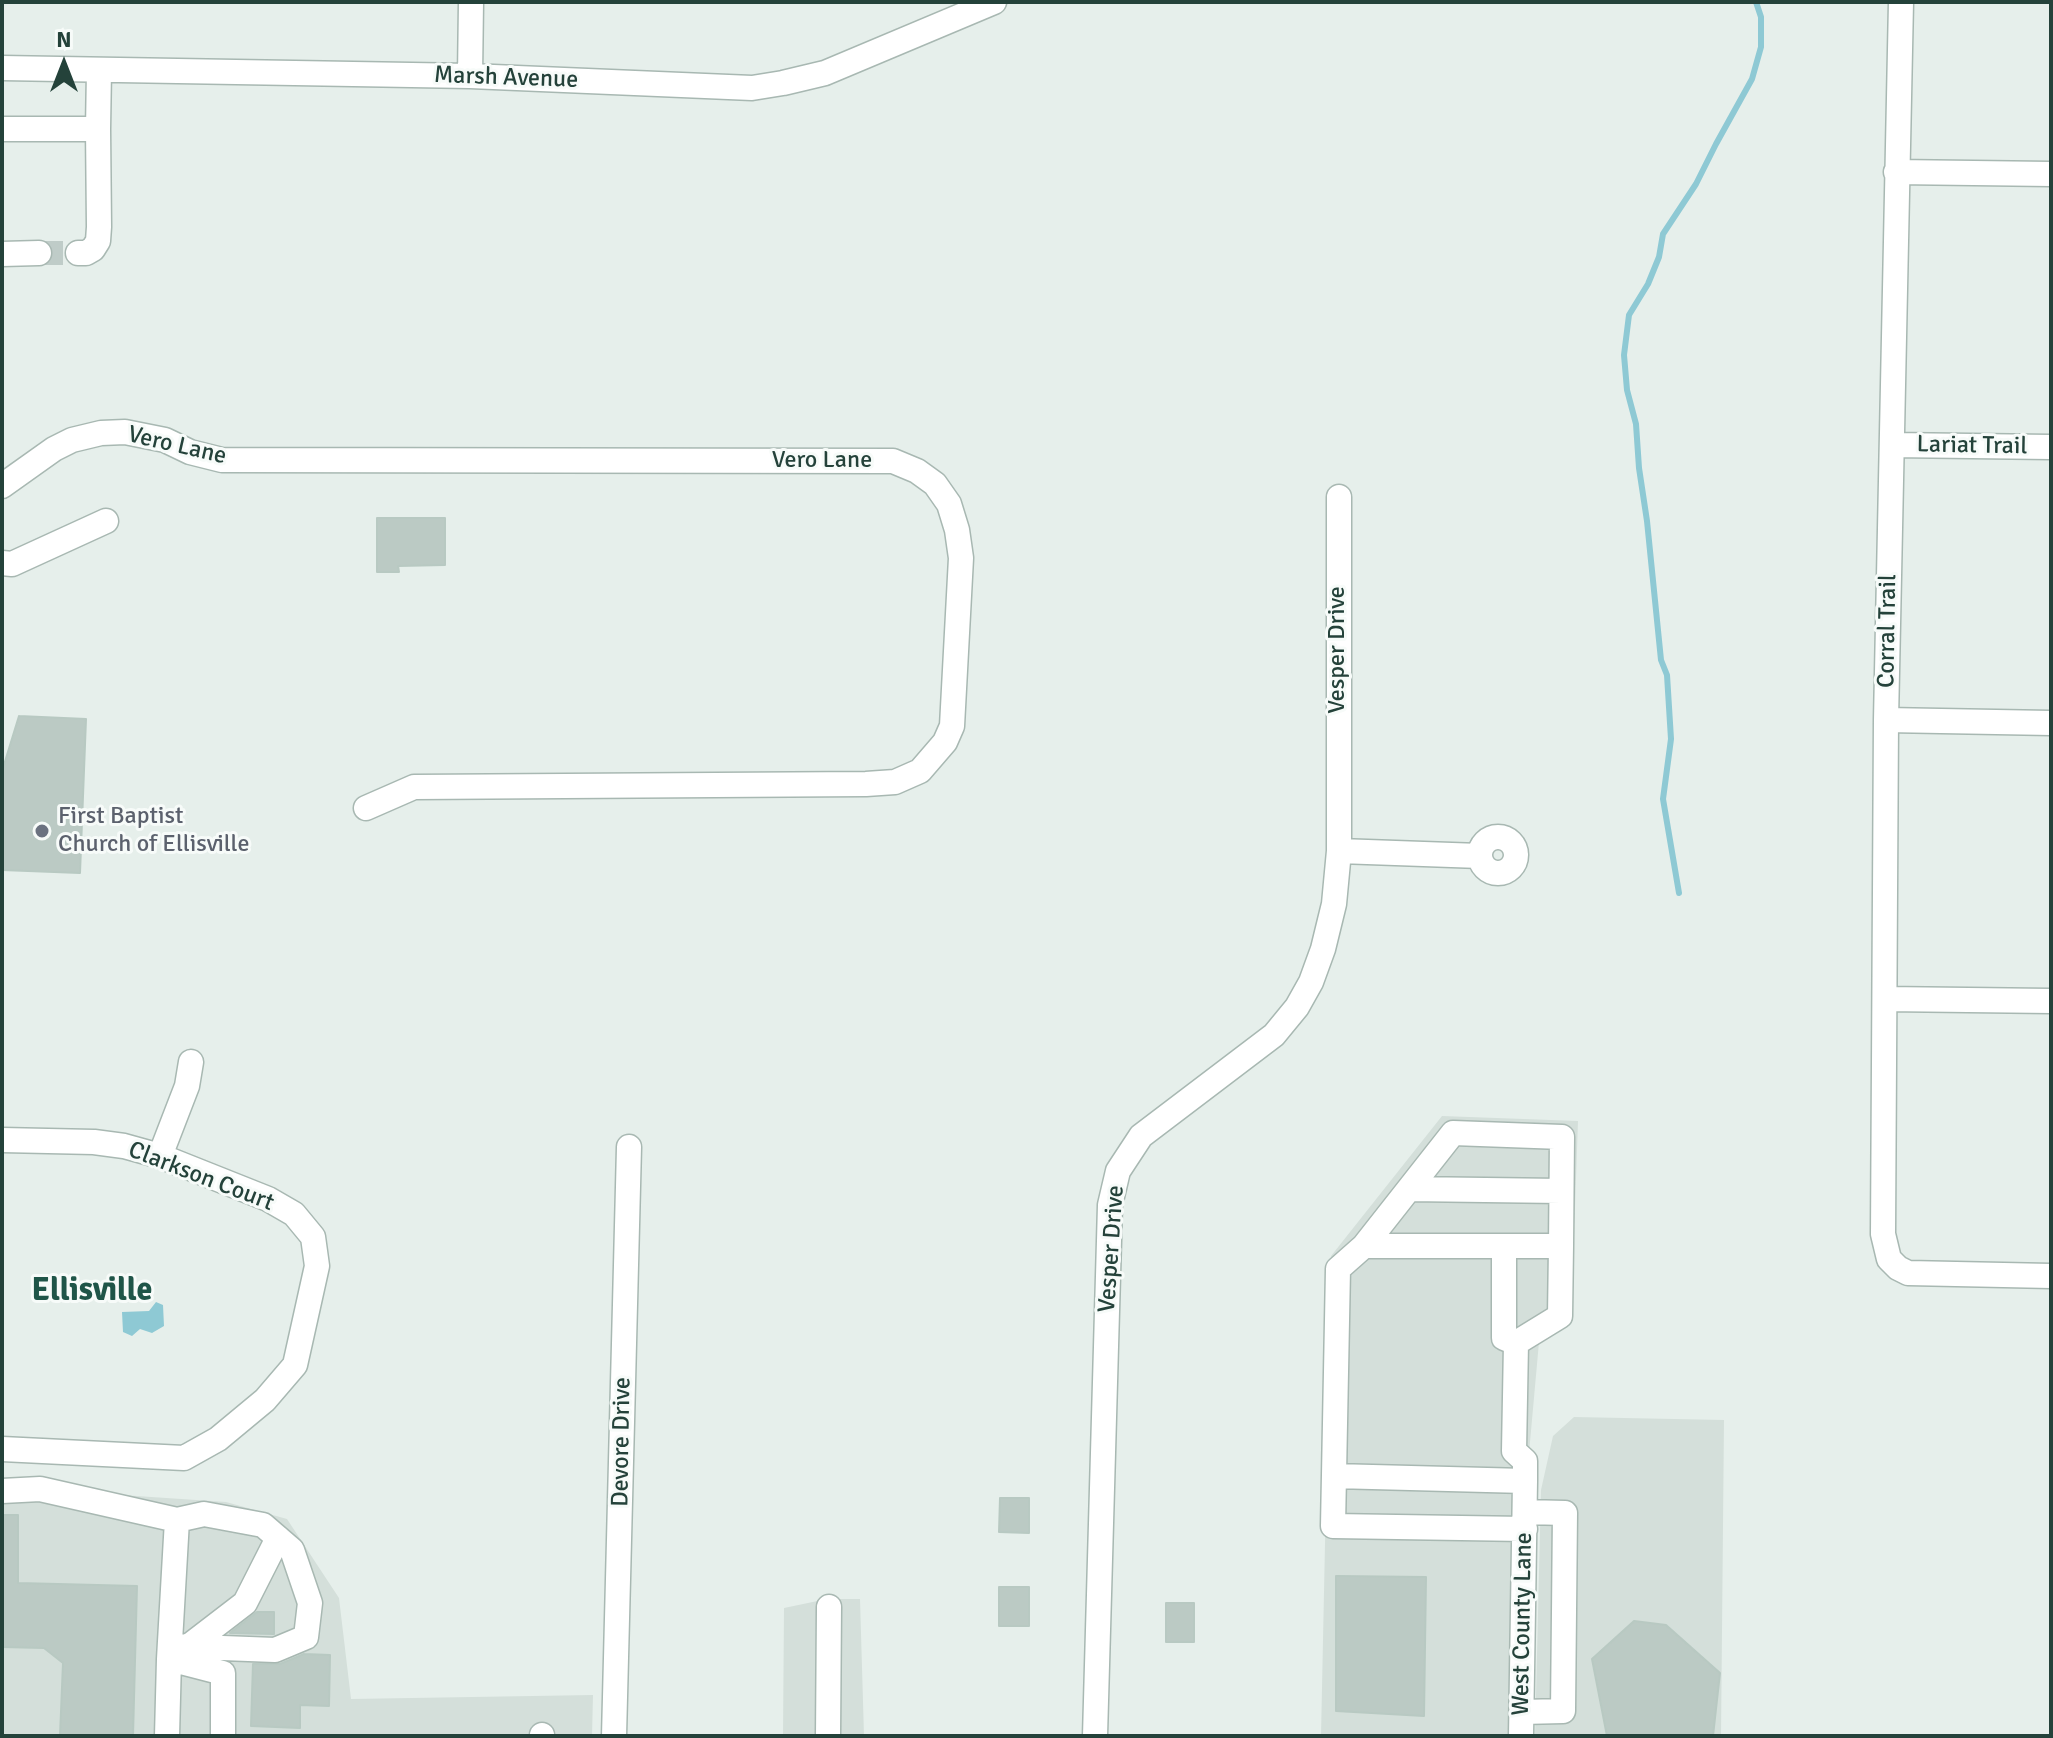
<!DOCTYPE html>
<style>
body{margin:0}
#map{position:relative;width:2053px;height:1738px;overflow:hidden;background:#e6efeb;font-family:Signika,sans-serif}
canvas{display:block}
.frame{position:absolute;inset:0;border:4px solid #24423a;pointer-events:none}
.north{position:absolute;left:24px;top:24px;width:80px;height:80px;-webkit-text-stroke:6px #f7fbf9;paint-order:stroke;rotate:0deg;font-size:22px;font-weight:700;line-height:32px;text-align:center;color:#24423a}
.north::after{content:'';display:block;margin:auto;width:28px;height:36px;background:#24423a;clip-path:polygon(50% 0,100% 100%,50% 72%,0 100%)}
</style>
<div id="map">
<canvas width="2053" height="1738"></canvas>
<div class="frame"></div>
<div class="north">N</div>
</div>
<script>
const ctx = document.querySelector('canvas').getContext('2d');
ctx.lineJoin = 'round';
function paint(path, color) {
  ctx.fillStyle = color;
  ctx.fill(path, 'evenodd');
}
function toPath(rows) {
  const path = new Path2D();
  for (const r of rows) {
    if (r.length === 3) {
      path.moveTo(r[0] + r[2], r[1]);
      path.arc(r[0], r[1], r[2], 0, 2 * Math.PI);
      continue;
    }
    path.moveTo(r[0], r[1]);
    for (let i = 2; i < r.length; i += 2) path.lineTo(r[i], r[i + 1]);
  }
  return path;
}
function trace(path, color, width, dash) {
  ctx.strokeStyle = color;
  ctx.lineWidth = width;
  ctx.lineCap = dash ? 'butt' : 'round';
  ctx.setLineDash(dash || []);
  ctx.stroke(path);
}
function write(font, color, halo, rows, align = 'center') {
  ctx.font = font + ' Signika,sans-serif';
  ctx.lineWidth = 6;
  ctx.setLineDash([]);
  ctx.textBaseline = 'middle';
  ctx.strokeStyle = halo;
  ctx.fillStyle = color;
  for (const [text, x, y, turn = 0] of rows) {
    ctx.save();
    ctx.translate(x, y);
    ctx.rotate((+turn || 0) * Math.PI / 180);
    ctx.textAlign = isNaN(turn) ? turn : align;
    if (halo) ctx.strokeText(text, 0, 0);
    ctx.fillText(text, 0, 0);
    ctx.restore();
  }
}
paint(toPath([
 [1442,1116,1578,1121,1571,1323,1539,1342,1520,1553,1517,1736,1321,1736,1331,1256],
 [1574,1417,1724,1420,1721,1736,1535,1736,1541,1490,1553,1436],
 [2,1487,226,1502,287,1519,339,1598,351,1699,593,1695,592,1736,2,1736],
 [827,1599,860,1599,864,1736,783,1736,784,1608]
]), '#d4dfda');
paint(toPath([
 [156,1302,163,1305,164,1326,152,1333,140,1329,132,1336,123,1332,122,1312,149,1311]
]), '#8ec9d4');
trace(toPath([
 [1679,893,1663,799,1671,739,1667,675,1661,660,1647,521,1639,468,1636,424,1627,390,1624,355,1629,315,1648,284,1659,257,1663,234,1696,184,1716,144,1752,79,1761,47,1761,17,1756,2]
]), '#8ec9d4', 6);
const building = toPath([
 [377,518,445,518,445,565,398,566,399,572,377,572,377,518],
 [19,716,86,719,80,873,2,870,3,768,19,716],
 [1000,1498,1029,1498,1029,1533,999,1532,1000,1498],
 [2,1515,18,1515,18,1583,137,1586,133,1736,60,1736,63,1663,44,1648,2,1647,2,1515],
 [1336,1576,1426,1577,1424,1716,1336,1711,1336,1576],
 [999,1587,1029,1587,1029,1626,999,1626,999,1587],
 [1166,1603,1194,1603,1194,1642,1166,1642,1166,1603],
 [257,1612,274,1612,274,1634,230,1633,257,1612],
 [1634,1621,1666,1625,1720,1673,1713,1736,1607,1736,1592,1659,1634,1621],
 [304,1654,330,1655,329,1706,300,1705,300,1728,251,1726,253,1664,280,1664,304,1654]
]);
paint(building, '#bbcac4');
trace(building, '#b8c9c2', 2);
trace(toPath([
 [39,253,78,253]
]), '#bfccc8', 24, [24, 12]);
const minor = toPath([
 [1901,2,1886,720,1883,1234,1889,1259,1898,1268,1908,1273,2051,1276],
 [2,68,470,76,752,88,783,83,825,73,994,2],
 [470,76,471,2],
 [2,129,98,129,99,70],
 [1896,172,2051,174],
 [78,253,86,253,93,249,98,241,99,227,98,129],
 [2,254,39,253],
 [1892,445,2051,447],
 [2,486,54,449,72,440,101,433,125,432,165,440,190,452,222,460,893,461,917,471,935,484,949,504,957,530,961,558,952,726,945,742,920,771,895,782,866,784,414,787,366,808],
 [2,563,12,564,106,521],
 [1886,720,2051,723],
 [1498,855,18],
 [1339,851,1480,856],
 [1885,999,2051,1001],
 [2,1140,94,1142,124,1146,160,1156,268,1199,294,1214,313,1237,317,1266,295,1365,265,1400,218,1439,184,1458,2,1449],
 [160,1156,187,1086,191,1062],
 [1409,1189,1561,1191],
 [1364,1246,1561,1246,1562,1137,1453,1133,1364,1246,1338,1269,1333,1526,1525,1529],
 [1504,1246,1504,1338,1516,1343],
 [1516,1343,1514,1451,1525,1461,1525,1481,1521,1736],
 [1516,1343,1560,1316,1561,1246],
 [1334,1476,1525,1481],
 [2,1491,40,1489,177,1520,169,1659,167,1736],
 [170,1646,275,1650,306,1637,310,1603,292,1550,263,1525,204,1514,177,1520],
 [189,1646,245,1603,278,1538],
 [169,1659,223,1673,223,1736],
 [1522,1712,1563,1711,1565,1513,1525,1512],
 [542,1736,542,1735],
 [614,1736,629,1147],
 [828,1736,829,1607],
 [1095,1736,1110,1205,1118,1171,1141,1136,1274,1035,1297,1007,1311,982,1323,949,1334,904,1339,851,1339,497]
]);
trace(minor, '#a8b8b2', 27);
trace(minor, '#fff', 24);
for (const [x, y, r, color] of [
 [42,831,8,"#6b7280"]
]) {
  const dot = new Path2D();
  dot.arc(x, y, r, 0, 2 * Math.PI);
  ctx.fillStyle = color;
  ctx.fill(dot);
  trace(dot, '#f7fbf9', 3);
}
write('24px', '#24423a', '#f7fbf9', [
 ["Marsh Avenue",506,78,2],
 ["Vero Lane",177,446,13],
 ["Lariat Trail",1972,446,1],
 ["Vero Lane",822,461],
 ["Corral Trail",1888,631,-89],
 ["Vesper Drive",1338,650,-90],
 ["Clarkson Court",201,1177,21],
 ["Vesper Drive",1112,1249,-86],
 ["Devore Drive",622,1442,-89],
 ["West County Lane",1523,1624,-89]
]);
write('24px', '#5b616d', '#f7fbf9', [
 ["First Baptist",58,817],
 ["Church of Ellisville",58,845]
], 'left');
write('bold 32px', '#1f5548', '#f7fbf9', [
 ["Ellisville",92,1292]
]);
</script>
